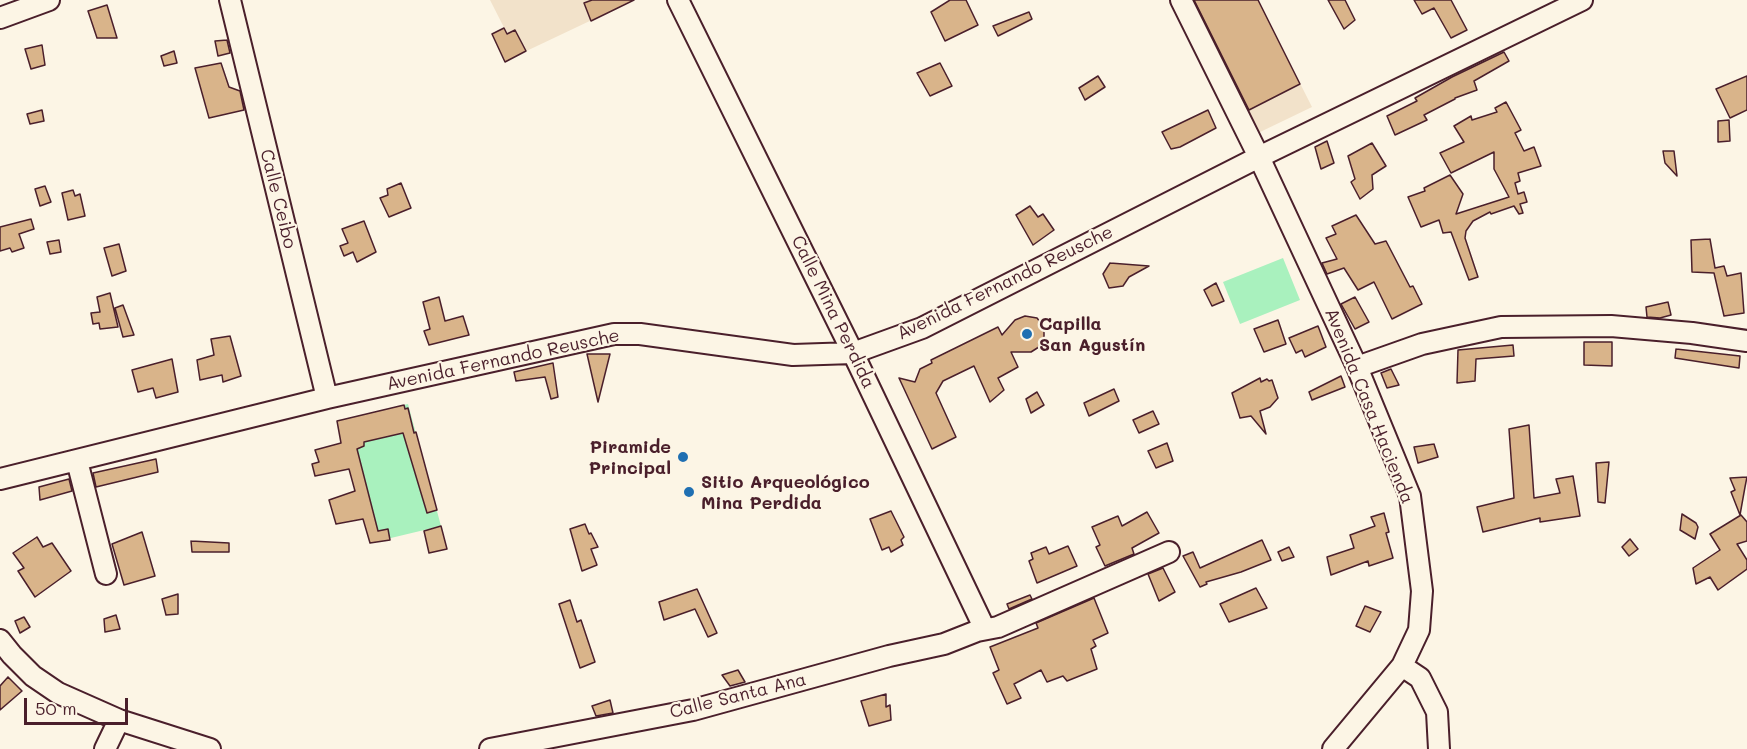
<!DOCTYPE html>
<meta charset="utf-8">
<style>
body{margin:0}
#map{position:relative;width:1747px;height:749px;overflow:hidden;background:#fcf5e5;font-family:Mali,sans-serif}
canvas{display:block}
.scale{position:absolute;left:24px;top:698px;width:104px;height:27px;box-sizing:border-box;border:3px solid #4a1f2b;border-top:0;padding-left:8px;font-size:18px;line-height:21px;white-space:nowrap;color:#4a1f2b;-webkit-text-stroke:4px #fcf5e5;paint-order:stroke}
</style>
<div id="map">
<canvas width="1747" height="749"></canvas>
<div class="scale">50 m</div>
</div>
<script>
const ctx = document.querySelector('canvas').getContext('2d');
ctx.lineJoin = 'round';
function paint(path, color) {
  ctx.fillStyle = color;
  ctx.fill(path, 'evenodd');
}
function toPath(rows) {
  const path = new Path2D();
  for (const r of rows) {
    path.moveTo(r[0], r[1]);
    for (let i = 2; i < r.length; i += 2) path.lineTo(r[i], r[i + 1]);
  }
  return path;
}
function trace(path, color, width, dash) {
  ctx.strokeStyle = color;
  ctx.lineWidth = width;
  ctx.lineCap = dash ? 'butt' : 'round';
  ctx.setLineDash(dash || []);
  ctx.stroke(path);
}
function write(font, color, halo, rows, align = 'center') {
  ctx.font = font + ' Mali,sans-serif';
  ctx.lineWidth = 4.5;
  ctx.setLineDash([]);
  ctx.textBaseline = 'middle';
  ctx.strokeStyle = halo;
  ctx.fillStyle = color;
  for (const [text, x, y, turn = 0] of rows) {
    ctx.save();
    ctx.translate(x, y);
    ctx.rotate((+turn || 0) * Math.PI / 180);
    ctx.textAlign = isNaN(turn) ? turn : align;
    if (halo) ctx.strokeText(text, 0, 0);
    ctx.fillText(text, 0, 0);
    ctx.restore();
  }
}
paint(toPath([
 [490,0,634,0,518,55],
 [1187,0,1258,0,1312,107,1256,134]
]), '#f2e2ca');
paint(toPath([
 [1283,258,1300,300,1240,324,1223,282],
 [408,404,441,526,370,543,337,421]
]), '#a9f1be');
const building = toPath([
 [592,0,634,0,591,21,584,3,592,0],
 [950,0,966,0,978,25,945,41,931,12,950,0],
 [1194,0,1258,0,1300,84,1249,110,1194,0],
 [1328,0,1345,0,1355,20,1344,29,1328,0],
 [1414,0,1451,0,1467,30,1451,38,1434,8,1422,14,1414,0],
 [107,5,117,38,97,38,88,11,107,5],
 [1029,12,1032,19,998,36,993,26,1029,12],
 [504,28,507,34,515,30,526,51,505,62,492,34,504,28],
 [227,40,230,53,218,56,215,41,227,40],
 [42,45,45,65,31,69,25,49,42,45],
 [174,51,177,63,164,66,161,56,174,51],
 [1504,52,1509,61,1474,81,1477,90,1455,98,1455,99,1424,115,1427,120,1395,135,1387,116,1417,101,1415,98,1452,77,1504,52],
 [221,63,229,87,240,91,244,110,209,118,195,68,221,63],
 [940,63,952,86,930,96,917,73,940,63],
 [1098,76,1105,87,1085,100,1079,88,1098,76],
 [1747,76,1747,110,1730,118,1716,89,1747,76],
 [1506,102,1521,130,1515,133,1524,151,1534,147,1541,166,1518,173,1520,181,1515,183,1518,194,1524,192,1527,202,1520,204,1523,213,1519,214,1514,206,1491,214,1490,212,1473,221,1466,231,1465,238,1478,277,1469,280,1451,232,1443,233,1439,220,1421,227,1408,197,1425,191,1424,188,1450,175,1463,194,1456,214,1509,197,1494,169,1494,152,1451,173,1440,153,1464,142,1454,126,1471,116,1472,120,1497,112,1495,108,1506,102],
 [42,110,44,121,30,124,27,114,42,110],
 [1208,110,1216,128,1180,147,1171,149,1162,132,1208,110],
 [1729,120,1730,141,1718,142,1718,121,1729,120],
 [1327,141,1334,163,1321,169,1315,147,1327,141],
 [1372,143,1386,166,1372,175,1373,189,1360,199,1351,182,1355,179,1348,156,1372,143],
 [1663,151,1674,151,1677,176,1665,163,1663,151],
 [401,183,411,208,389,217,380,198,388,195,387,189,401,183],
 [45,186,51,202,40,206,35,189,45,186],
 [73,190,75,196,80,194,85,216,68,220,62,193,73,190],
 [1030,206,1038,217,1043,214,1054,230,1033,245,1016,215,1030,206],
 [1356,215,1375,244,1386,241,1410,287,1413,286,1422,304,1392,319,1374,282,1358,290,1344,268,1327,274,1322,263,1337,259,1326,238,1336,234,1332,226,1356,215],
 [31,219,34,229,19,234,24,248,12,252,10,248,0,251,0,227,31,219],
 [364,221,376,252,357,262,353,252,344,256,340,246,348,243,342,229,364,221],
 [1710,239,1715,268,1724,266,1727,276,1741,273,1744,313,1724,316,1714,273,1692,272,1691,240,1710,239],
 [59,240,61,252,50,254,47,242,59,240],
 [119,244,126,271,112,276,104,248,119,244],
 [1110,263,1149,266,1129,277,1123,286,1109,288,1103,274,1110,263],
 [1216,283,1224,301,1212,306,1204,290,1216,283],
 [110,293,118,327,100,329,99,323,93,324,91,313,100,312,97,297,110,293],
 [439,297,445,321,463,316,469,335,429,345,424,331,430,329,423,302,439,297],
 [1355,297,1369,322,1355,329,1341,304,1355,297],
 [1668,302,1671,315,1660,318,1647,317,1646,307,1668,302],
 [123,305,134,335,123,337,115,308,123,305],
 [1025,316,1037,318,1044,327,1044,339,1042,345,1031,352,1011,352,1018,367,998,378,1004,390,990,402,974,366,943,381,936,393,956,437,932,449,899,378,915,382,920,369,932,363,931,360,998,327,1002,335,1015,320,1025,316],
 [1278,320,1286,344,1264,352,1254,329,1278,320],
 [1318,326,1326,347,1305,357,1302,350,1296,353,1289,338,1318,326],
 [230,336,241,376,223,382,222,375,200,380,197,360,214,355,211,339,230,336],
 [1584,342,1612,342,1612,366,1584,365,1584,342],
 [1513,345,1514,356,1476,359,1475,381,1457,383,1458,350,1513,345],
 [1676,349,1740,356,1739,368,1675,358,1676,349],
 [587,354,610,354,598,402,587,354],
 [172,359,178,392,156,398,153,388,138,392,132,370,172,359],
 [553,363,558,397,551,399,545,377,516,381,514,372,553,363],
 [1391,369,1399,385,1387,388,1381,373,1391,369],
 [1341,376,1345,387,1312,400,1309,392,1341,376],
 [1260,378,1261,382,1267,379,1269,381,1272,380,1278,398,1270,407,1260,411,1266,434,1251,416,1240,418,1232,393,1260,378],
 [1114,389,1119,401,1089,416,1084,403,1114,389],
 [1037,392,1044,405,1031,413,1026,399,1037,392],
 [404,405,405,409,408,408,414,433,416,432,437,510,427,513,403,433,364,442,364,446,357,449,378,531,388,529,390,540,370,543,363,519,336,524,329,500,355,491,349,469,315,476,312,464,319,462,315,450,341,443,337,421,404,405],
 [1153,411,1159,424,1139,433,1133,420,1153,411],
 [1529,425,1534,498,1560,493,1556,479,1573,476,1580,516,1540,522,1540,518,1483,532,1477,507,1514,498,1509,429,1529,425],
 [1167,443,1173,461,1156,468,1148,451,1167,443],
 [1434,444,1438,457,1418,463,1414,447,1434,444],
 [156,459,158,472,96,487,93,473,156,459],
 [1609,462,1605,503,1598,502,1596,463,1609,462],
 [1747,477,1745,487,1740,515,1731,492,1735,490,1730,478,1747,477],
 [69,479,72,491,40,500,39,487,69,479],
 [891,511,904,537,901,540,903,545,891,552,889,547,882,550,870,519,891,511],
 [1147,512,1159,533,1132,548,1134,554,1105,566,1096,547,1100,545,1092,527,1118,516,1122,526,1147,512],
 [1384,513,1389,532,1386,533,1393,558,1369,566,1368,561,1331,575,1327,557,1354,548,1350,535,1375,526,1371,517,1384,513],
 [1682,514,1696,523,1698,527,1695,539,1680,530,1682,514],
 [1741,515,1747,522,1747,541,1737,544,1747,560,1747,569,1718,590,1710,577,1696,584,1693,568,1720,550,1710,534,1741,515],
 [585,524,589,534,591,533,598,547,591,549,597,565,582,571,570,529,585,524],
 [441,526,447,549,429,553,424,531,441,526],
 [142,532,155,576,124,585,112,544,142,532],
 [37,537,43,547,52,543,71,571,35,597,18,571,24,568,13,553,37,537],
 [1630,539,1638,549,1629,556,1622,547,1630,539],
 [1262,540,1271,560,1241,572,1206,582,1207,584,1200,587,1183,556,1193,552,1200,568,1262,540],
 [191,541,229,543,229,552,192,552,191,541],
 [1068,546,1077,566,1037,583,1029,561,1033,559,1031,553,1046,547,1049,554,1068,546],
 [1289,547,1294,557,1282,561,1278,552,1289,547],
 [1163,568,1175,592,1159,601,1148,574,1163,568],
 [1256,588,1267,608,1229,622,1220,604,1256,588],
 [697,589,717,633,708,637,695,609,664,620,659,602,697,589],
 [178,594,178,614,166,615,162,599,178,594],
 [1030,595,1032,599,1009,609,1007,604,1030,595],
 [1094,598,1108,633,1093,640,1096,646,1091,649,1097,669,1067,681,1063,676,1047,682,1041,670,1014,684,1021,698,1007,704,993,673,999,670,990,647,1038,628,1036,623,1094,598],
 [570,600,577,622,581,620,595,662,580,668,559,604,570,600],
 [1365,606,1381,612,1370,632,1356,626,1365,606],
 [116,615,120,629,105,632,104,619,116,615],
 [24,617,30,627,20,633,15,621,24,617],
 [738,670,745,682,730,686,722,675,738,670],
 [8,677,22,691,0,710,0,686,8,677],
 [886,694,886,707,890,705,891,720,869,726,861,701,886,694],
 [610,700,613,713,596,716,592,706,610,700]
]);
paint(building, '#d9b48a');
trace(building, '#4a1f2b', 1.5);
const minor = toPath([
 [230,0,327,398],
 [1181,0,1259,157,1357,367,1410,496,1422,591,1419,630,1402,666,1333,749],
 [0,18,49,0],
 [1357,367,1422,344,1501,327,1611,326,1692,333,1747,341],
 [77,461,106,574],
 [0,479,327,398,614,334,640,334,793,355,853,353,922,328,1259,157,1582,0],
 [977,631,998,627,1169,552],
 [0,640,12,655,33,676,58,693,119,720,210,749],
 [1402,666,1420,678,1437,712,1439,749],
 [105,749,119,720],
 [490,749,693,710,889,656,944,644,977,631,980,627,981,621,853,353,678,0]
]);
trace(minor, '#4a1f2b', 24);
trace(minor, '#fcf5e5', 20);
for (const [x, y, r, color] of [
 [1027,334,6,"#1f6fb2"],
 [683,457,6,"#1f6fb2"],
 [689,492,6,"#1f6fb2"]
]) {
  const dot = new Path2D();
  dot.arc(x, y, r, 0, 2 * Math.PI);
  ctx.fillStyle = color;
  ctx.fill(dot);
  trace(dot, '#fcf5e5', 2);
}
write('18px', '#4a1f2b', '#fcf5e5', [
 ["Calle Ceibo",278,199,76],
 ["Avenida Fernando Reusche",1005,283,-26],
 ["Calle Mina Perdida",833,312,64],
 ["Avenida Fernando Reusche",503,360,-12],
 ["Avenida Casa Hacienda",1369,406,68],
 ["Calle Santa Ana",738,696,-14]
]);
write('bold 18px', '#4a1f2b', '#fcf5e5', [
 ["Capilla",1039,324],
 ["San Agustín",1039,345],
 ["Piramide",671,447,"right"],
 ["Principal",671,468,"right"],
 ["Sitio Arqueológico",701,482],
 ["Mina Perdida",701,503]
], 'left');
</script>
